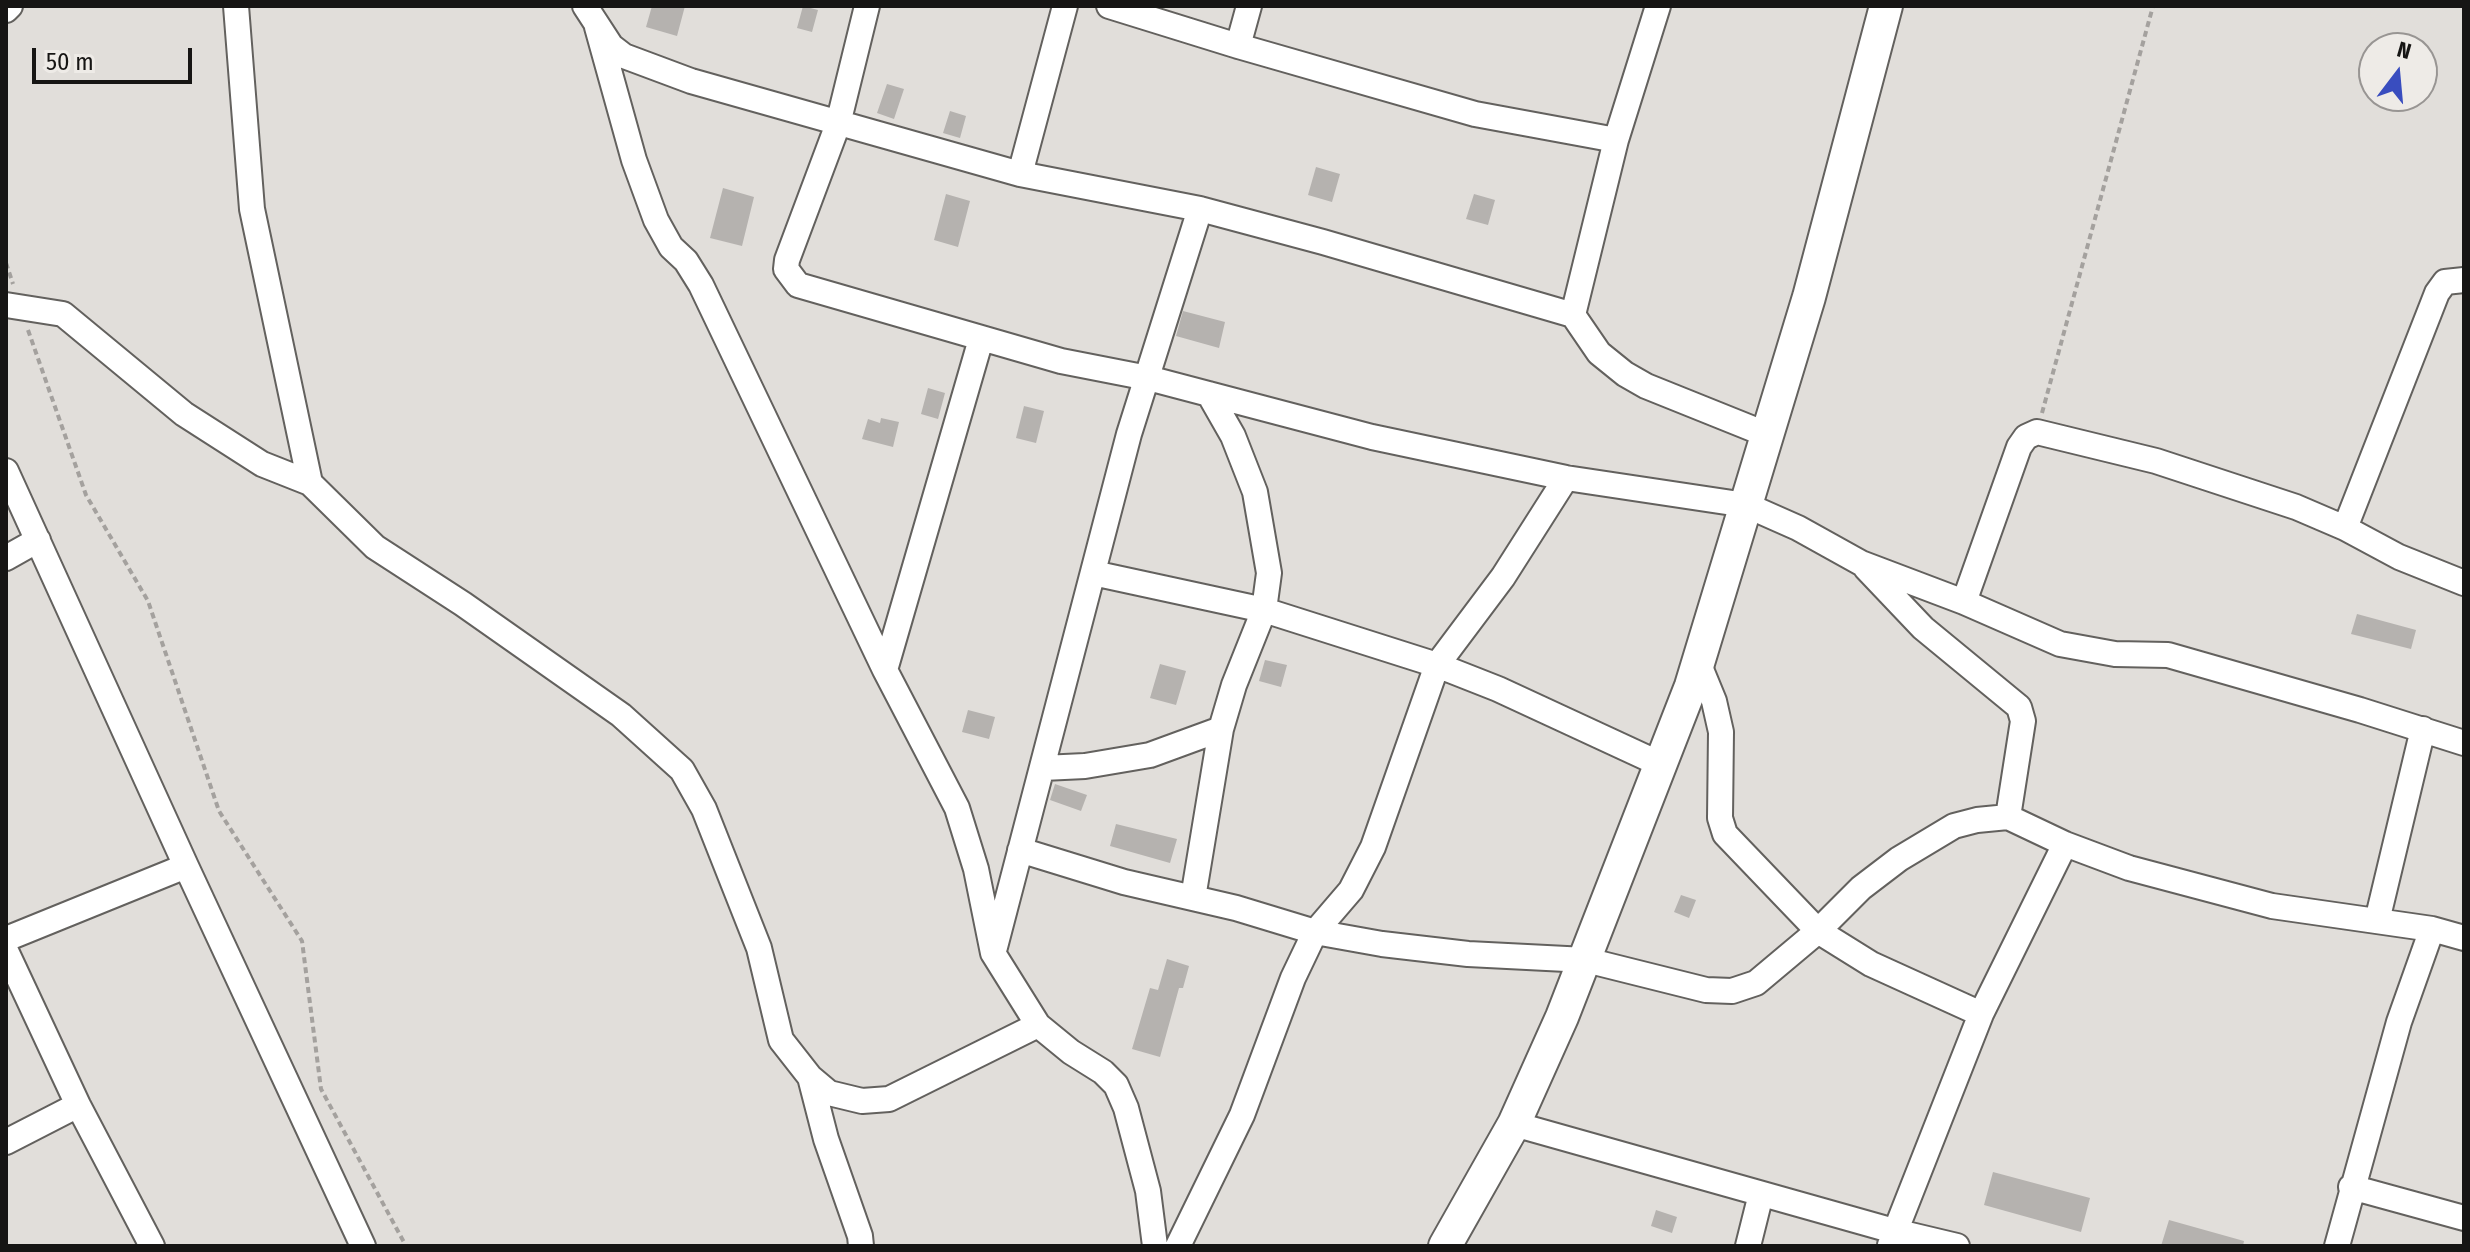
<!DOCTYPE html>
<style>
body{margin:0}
#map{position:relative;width:2470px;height:1252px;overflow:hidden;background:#e1deda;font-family:"Fira Sans Condensed",sans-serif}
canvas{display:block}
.frame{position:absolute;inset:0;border:8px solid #161514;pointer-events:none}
.north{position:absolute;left:2358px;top:32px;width:80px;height:80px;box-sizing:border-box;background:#eeebe7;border:2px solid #989593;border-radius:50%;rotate:16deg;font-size:22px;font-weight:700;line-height:32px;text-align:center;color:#161514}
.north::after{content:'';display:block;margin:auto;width:28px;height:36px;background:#394dbf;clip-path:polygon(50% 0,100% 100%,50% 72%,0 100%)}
.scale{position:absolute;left:32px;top:48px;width:160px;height:36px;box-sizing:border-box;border:4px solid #161514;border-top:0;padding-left:10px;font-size:24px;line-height:28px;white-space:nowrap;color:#161514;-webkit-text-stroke:6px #eeebe7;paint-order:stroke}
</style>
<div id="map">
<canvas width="2470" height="1252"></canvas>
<div class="frame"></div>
<div class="north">N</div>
<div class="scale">50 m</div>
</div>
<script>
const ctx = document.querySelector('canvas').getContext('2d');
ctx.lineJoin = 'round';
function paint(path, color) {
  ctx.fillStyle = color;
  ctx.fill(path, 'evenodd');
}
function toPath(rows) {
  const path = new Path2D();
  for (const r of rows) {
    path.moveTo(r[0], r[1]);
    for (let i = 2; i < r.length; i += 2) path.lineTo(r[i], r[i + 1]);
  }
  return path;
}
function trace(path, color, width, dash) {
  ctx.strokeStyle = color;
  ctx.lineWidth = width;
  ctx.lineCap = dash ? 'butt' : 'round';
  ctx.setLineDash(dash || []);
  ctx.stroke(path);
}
paint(toPath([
 [652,6,685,6,677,36,646,27],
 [803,6,818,10,812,32,797,28],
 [887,84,904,89,894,119,877,113],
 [950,111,966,116,960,138,943,133],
 [1316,167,1340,174,1332,202,1308,195],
 [723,188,754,197,742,246,710,238],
 [946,194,970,201,958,247,934,240],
 [1474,194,1495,200,1488,225,1466,219],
 [1183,311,1225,322,1219,348,1176,336],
 [928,388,945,393,938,419,921,414],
 [1024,406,1044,411,1036,443,1016,438],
 [881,418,899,422,893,447,862,439,868,419,880,423],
 [2357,614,2416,630,2411,649,2351,634],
 [1265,660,1287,665,1281,687,1259,681],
 [1160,664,1186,671,1176,705,1150,698],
 [968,710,995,717,989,739,962,732],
 [1055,784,1087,795,1081,811,1050,800],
 [1116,824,1177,839,1170,863,1110,846],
 [1681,895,1696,900,1689,918,1674,912],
 [1167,959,1189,966,1183,988,1179,988,1160,1057,1132,1049,1150,988,1158,990],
 [1993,1172,2090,1198,2081,1232,1984,1205],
 [1656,1210,1677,1217,1672,1233,1651,1226],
 [2169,1220,2244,1241,2243,1246,2161,1246]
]), '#b5b2af');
const street = toPath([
 [236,6,252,209,310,483,375,547,463,604,621,715,682,770,704,809,759,948,781,1040,810,1077,829,1093,862,1101,889,1099,1038,1025],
 [585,6,611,46,624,56,691,81,1020,174,1200,209,1323,242,1573,315,1599,353,1625,374,1646,386,1768,435],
 [867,6,838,124,787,260,786,269,798,285,1061,361,1148,378,1372,437,1566,478,1746,505,1798,528,1861,563,1964,602,2060,644,2115,654,2168,655,2360,710,2464,743],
 [1109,6,1238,46,1475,114,1616,140,1573,315],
 [6,10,10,6],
 [597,27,634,160,656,220,671,247,686,261,701,285,885,670,957,808,976,869,993,953,1038,1025,1071,1052,1103,1072,1116,1085,1126,1108,1148,1191,1155,1246],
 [1238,46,1249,6],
 [1616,140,1658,6],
 [1020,174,1065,6],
 [6,305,63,314,184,414,262,464,310,483],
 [6,471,186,866,363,1246],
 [2345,528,2437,293,2445,282,2464,280],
 [6,558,38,540],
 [1866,568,1923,628,2019,707,2023,721,2008,817,2065,844,2129,868,2272,906,2432,929,2464,938],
 [1093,573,1264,610,1437,665,1498,689,1660,764],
 [1964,602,2019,447,2026,437,2037,432,2156,461,2296,507,2345,528,2399,557,2464,583],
 [1698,662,1714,701,1721,732,1720,818,1725,834,1818,931,1871,964,1981,1014],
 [885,670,981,339],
 [1043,768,1085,766,1150,755,1221,729],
 [1020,850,1124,882,1236,908,1315,932,1382,944,1468,954,1586,960,1706,990,1732,991,1756,983,1818,931,1861,888,1899,859,1954,826,1977,820,2008,817],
 [1193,898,1221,729,1234,685,1264,610,1269,573,1255,492,1233,436,1209,394],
 [2377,921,2423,729],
 [6,939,186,866],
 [995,947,1129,434,1200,209],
 [6,951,78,1105,152,1246],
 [810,1077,826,1139,860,1236,861,1246],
 [1514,1124,1894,1231,1957,1246],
 [6,1142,78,1105],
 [2351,1187,2464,1218],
 [1890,1245,1981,1014,2065,844],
 [1178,1246,1242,1115,1293,978,1315,932,1351,890,1373,847,1437,665,1503,577,1566,478],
 [1748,1246,1761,1194],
 [2337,1246,2399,1022,2432,929]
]);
const secondary = toPath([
 [1445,1246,1514,1124,1562,1017,1691,686,1809,297,1886,6]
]);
trace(street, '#63615e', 28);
trace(secondary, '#63615e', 36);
trace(toPath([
 [6,263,13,284],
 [28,330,86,495,148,601,219,811,302,941,321,1089,406,1246],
 [2042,413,2153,6]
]), '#a4a19e', 4, [6, 4]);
trace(street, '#fff', 24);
trace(secondary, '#fff', 32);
</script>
